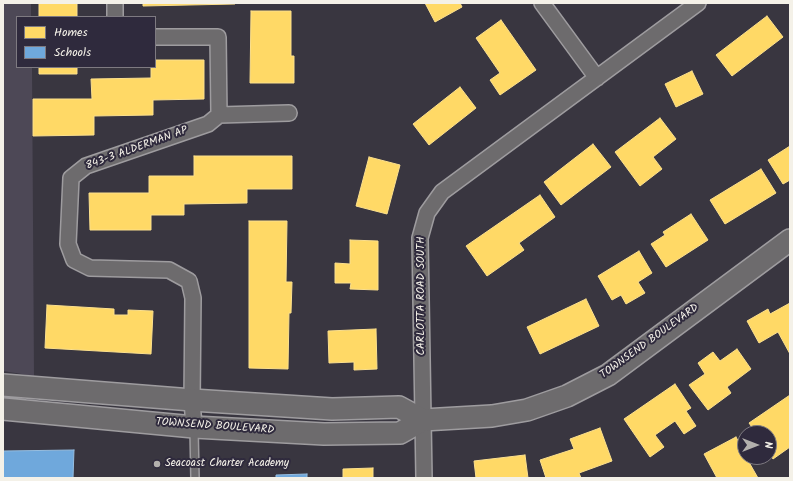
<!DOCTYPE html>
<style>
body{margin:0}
#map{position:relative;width:793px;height:481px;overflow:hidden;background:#393640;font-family:Kalam,sans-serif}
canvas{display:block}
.frame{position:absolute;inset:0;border:4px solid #f4f1e8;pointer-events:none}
.legend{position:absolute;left:16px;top:16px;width:140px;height:52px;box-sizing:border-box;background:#2f2a3d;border:1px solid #7e7a81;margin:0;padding:5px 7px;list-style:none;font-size:12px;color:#f4f1e8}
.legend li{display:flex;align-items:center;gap:8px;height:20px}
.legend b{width:20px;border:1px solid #7e7a81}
.north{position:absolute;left:737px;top:425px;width:40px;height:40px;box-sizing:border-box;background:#2f2a3d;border:1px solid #7e7a81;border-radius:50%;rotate:90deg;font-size:11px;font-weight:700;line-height:16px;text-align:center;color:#f4f1e8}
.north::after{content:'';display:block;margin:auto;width:14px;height:18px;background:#b3b0ad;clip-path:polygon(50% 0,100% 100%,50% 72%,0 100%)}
</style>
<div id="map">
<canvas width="793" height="481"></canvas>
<div class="frame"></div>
<ul class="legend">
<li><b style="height:11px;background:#ffd966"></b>Homes</li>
<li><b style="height:11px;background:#6fa8dc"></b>Schools</li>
</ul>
<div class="north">N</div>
</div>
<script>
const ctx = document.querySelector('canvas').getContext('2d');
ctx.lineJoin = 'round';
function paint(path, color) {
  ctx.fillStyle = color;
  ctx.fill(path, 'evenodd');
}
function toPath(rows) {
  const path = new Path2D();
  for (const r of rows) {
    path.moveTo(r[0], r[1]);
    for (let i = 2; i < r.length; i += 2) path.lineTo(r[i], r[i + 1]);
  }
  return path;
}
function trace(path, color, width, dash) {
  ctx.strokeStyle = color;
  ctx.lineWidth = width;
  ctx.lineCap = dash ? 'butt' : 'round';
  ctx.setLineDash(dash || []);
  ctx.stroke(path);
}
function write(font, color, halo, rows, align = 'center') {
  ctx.font = font + ' Kalam,sans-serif';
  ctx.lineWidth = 4;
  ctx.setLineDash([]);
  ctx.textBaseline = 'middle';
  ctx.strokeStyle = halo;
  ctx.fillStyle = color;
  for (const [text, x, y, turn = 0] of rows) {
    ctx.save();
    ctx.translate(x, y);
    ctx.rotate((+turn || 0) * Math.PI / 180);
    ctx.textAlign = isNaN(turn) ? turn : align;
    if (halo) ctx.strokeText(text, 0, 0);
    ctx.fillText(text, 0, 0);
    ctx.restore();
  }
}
paint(toPath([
 [3,3,31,3,31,17,17,17,17,67,32,67,34,376,3,371]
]), '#4d4856');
const homes = toPath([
 [39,3,77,3,77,17,39,17,39,3],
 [143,3,235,3,235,4,143,6,143,3],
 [425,3,460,3,462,7,435,22,425,3],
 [251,11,291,11,291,56,294,56,294,83,250,83,251,11],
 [767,16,783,37,732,76,716,55,767,16],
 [501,20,536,70,500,95,490,80,500,73,476,38,501,20],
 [155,60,204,60,204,99,153,100,153,115,94,116,94,135,33,136,33,99,92,99,91,79,151,78,151,67,155,67,155,60],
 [39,67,77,67,77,74,39,74,39,67],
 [692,71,703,94,676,107,665,84,692,71],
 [460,87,476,108,429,145,413,124,460,87],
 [660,118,676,139,653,157,662,169,640,186,615,152,660,118],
 [593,144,611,167,561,205,544,182,593,144],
 [790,146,790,180,783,184,768,160,790,146],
 [194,156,292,156,292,189,247,189,247,203,184,204,184,215,151,215,151,230,90,230,89,193,149,193,149,176,194,176,194,156],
 [369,157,400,165,387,214,356,206,369,157],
 [761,169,776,193,725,224,710,200,761,169],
 [540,195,555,217,519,243,524,250,487,276,466,246,540,195],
 [691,214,708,240,666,267,651,244,665,235,663,232,691,214],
 [249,221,287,221,286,282,292,282,291,313,289,313,288,369,249,368,249,221],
 [350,240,378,241,378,290,350,289,351,283,335,283,335,263,350,264,350,240],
 [639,251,652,273,638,282,645,293,626,304,621,295,612,300,598,276,639,251],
 [586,299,599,326,540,354,527,327,586,299],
 [790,303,790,354,778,332,759,343,747,321,768,309,770,314,790,303],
 [47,305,114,309,114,315,128,315,128,310,153,311,151,354,45,348,47,305],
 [376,329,377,369,354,370,354,362,329,363,328,331,376,329],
 [737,349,751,369,727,387,731,393,708,410,689,385,705,374,698,363,713,352,720,361,737,349],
 [675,384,691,408,686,411,696,426,684,434,675,421,655,435,664,447,650,457,624,419,675,384],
 [790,395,790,447,773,459,769,452,769,433,756,433,749,423,790,395],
 [600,428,612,461,579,473,581,478,546,478,540,460,574,449,570,439,600,428],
 [736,437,745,454,745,457,746,457,758,478,717,478,704,454,736,437],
 [525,455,528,478,476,478,474,461,525,455],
 [373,468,373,478,343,478,343,469,373,468]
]);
paint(homes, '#ffd966');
trace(homes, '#fce08d', 1);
const schools = toPath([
 [74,450,73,478,3,478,3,451,74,450],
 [307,474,307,478,276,478,276,475,307,474]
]);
paint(schools, '#6fa8dc');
trace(schools, '#97bee0', 1);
const lane = toPath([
 [194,429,195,478]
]);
const street = toPath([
 [115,3,115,17],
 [542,3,597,78],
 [155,37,218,37,219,115,208,124,86,166,71,178,68,244,74,260,90,268,169,270,189,281,193,298,192,400,194,427],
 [219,115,289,113],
 [424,478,420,238,427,213,442,192,698,3]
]);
const secondary = toPath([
 [3,385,192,400,332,409,399,407,423,420],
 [3,409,194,427,324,434,400,433,423,420,492,416,527,410,567,396,608,375,790,240]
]);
trace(lane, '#9e9c9f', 10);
trace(street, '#9e9c9f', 18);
trace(secondary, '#9e9c9f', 24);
trace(lane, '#6d6b6d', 7);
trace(street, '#6d6b6d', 15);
trace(secondary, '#6d6b6d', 21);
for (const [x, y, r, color] of [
 [157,464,4,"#b3b0ad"]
]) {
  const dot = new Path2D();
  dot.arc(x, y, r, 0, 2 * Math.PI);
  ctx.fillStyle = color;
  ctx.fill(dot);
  trace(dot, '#2f2a3d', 1.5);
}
write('11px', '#f4f1e8', '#2f2a3d', [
 ["843-3 ALDERMAN AP",137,149,-20],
 ["CARLOTTA ROAD SOUTH",422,296,-90],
 ["TOWNSEND BOULEVARD",650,342,-36],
 ["TOWNSEND BOULEVARD",215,427,4]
]);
write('11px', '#f4f1e8', '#2f2a3d', [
 ["Seacoast Charter Academy",165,464]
], 'left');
</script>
